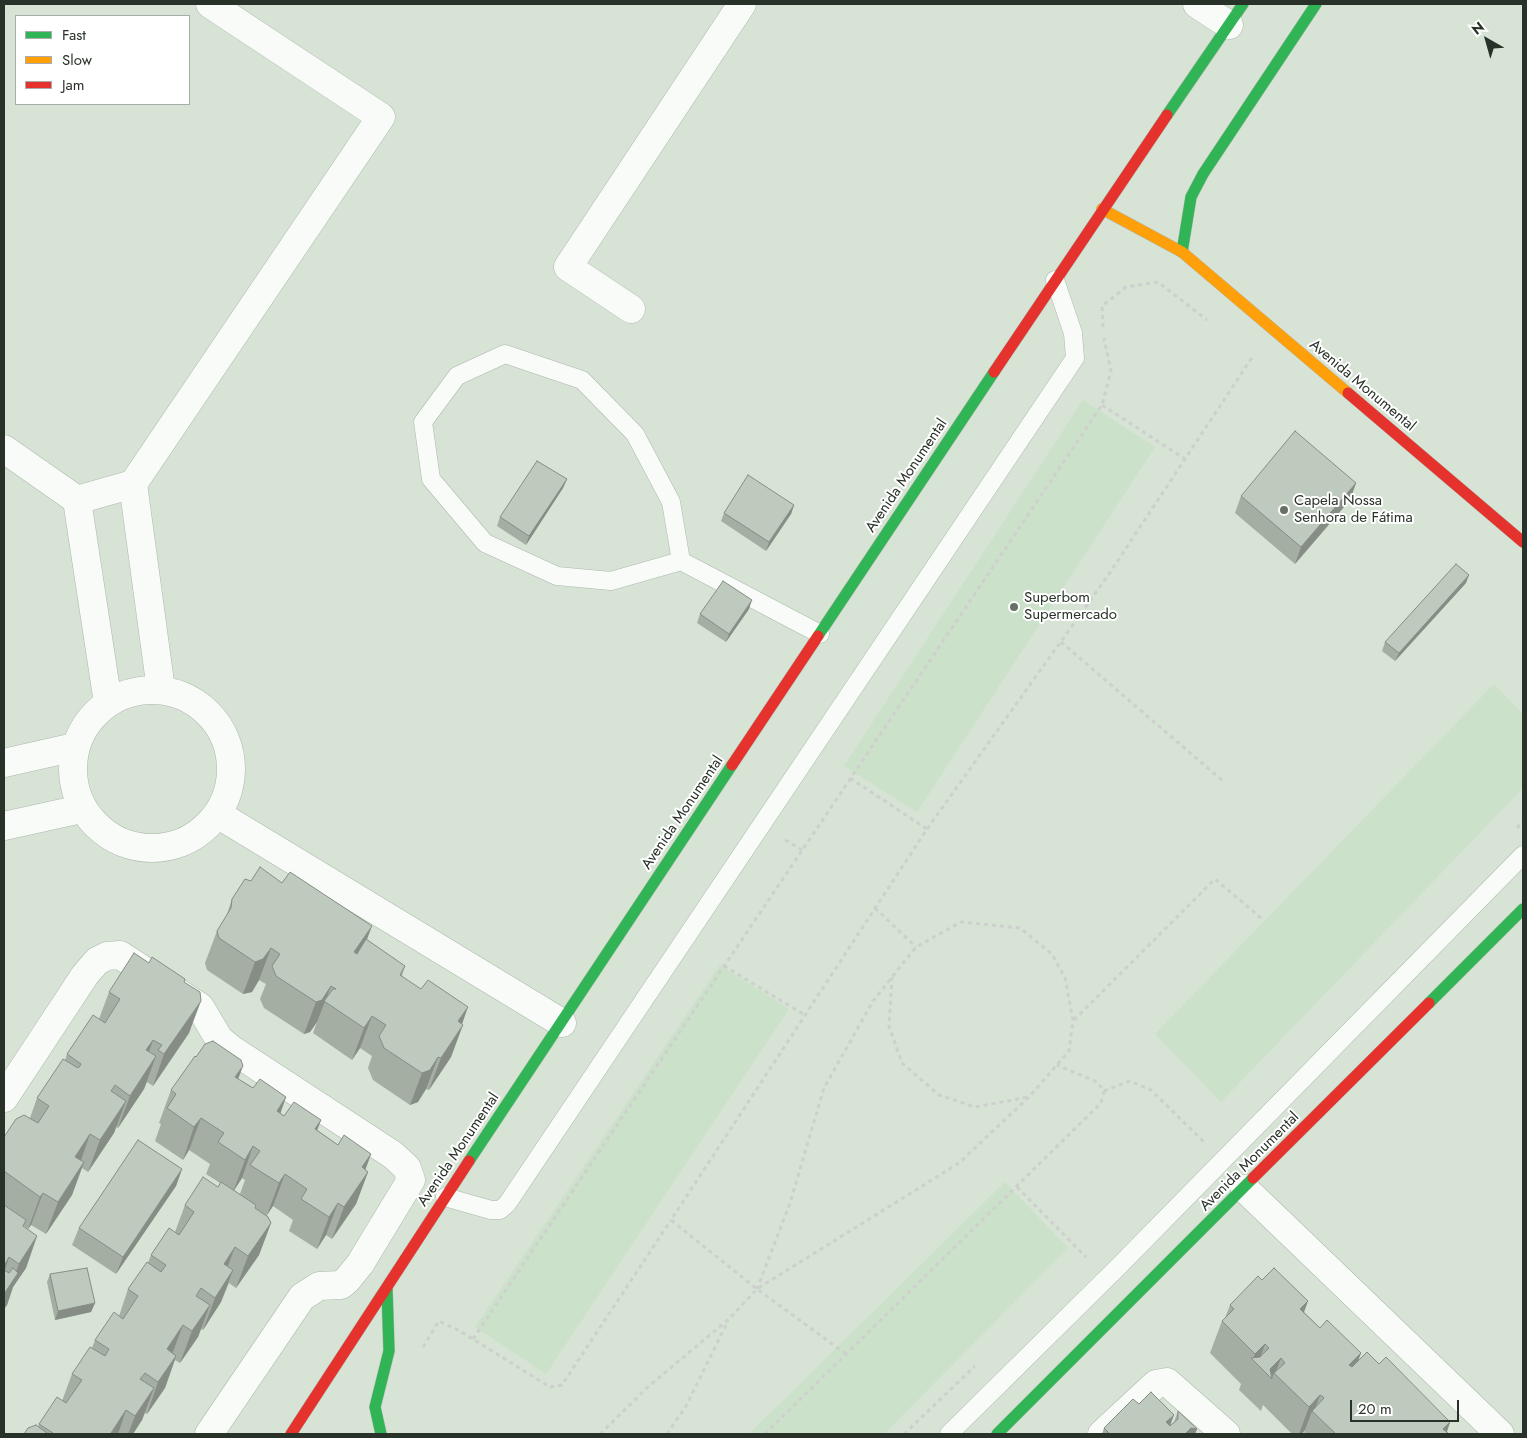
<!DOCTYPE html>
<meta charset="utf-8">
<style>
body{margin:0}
#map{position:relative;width:1527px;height:1438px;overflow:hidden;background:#d6e3d5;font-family:Jost,sans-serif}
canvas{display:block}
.frame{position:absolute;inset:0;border:5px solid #293229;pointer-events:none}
.legend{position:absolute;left:15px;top:15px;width:175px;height:90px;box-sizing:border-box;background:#fff;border:1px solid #a9ada9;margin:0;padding:6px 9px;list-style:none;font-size:15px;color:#293229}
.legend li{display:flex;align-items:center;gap:10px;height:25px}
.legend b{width:25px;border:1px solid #a9ada9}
.north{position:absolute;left:1462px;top:15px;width:50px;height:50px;-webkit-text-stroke:4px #fff;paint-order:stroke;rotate:322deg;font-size:14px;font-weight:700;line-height:20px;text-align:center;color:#293229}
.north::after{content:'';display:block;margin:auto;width:18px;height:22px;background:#293229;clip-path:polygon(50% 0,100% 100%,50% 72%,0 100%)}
.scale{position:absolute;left:1350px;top:1400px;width:109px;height:22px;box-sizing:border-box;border:2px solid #293229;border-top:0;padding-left:6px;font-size:15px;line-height:18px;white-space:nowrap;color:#293229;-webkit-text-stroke:4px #fff;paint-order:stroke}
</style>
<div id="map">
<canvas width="1527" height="1438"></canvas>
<div class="frame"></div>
<ul class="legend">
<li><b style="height:6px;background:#30b455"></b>Fast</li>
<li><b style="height:6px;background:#ff9f0a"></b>Slow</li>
<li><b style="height:6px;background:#e5322d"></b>Jam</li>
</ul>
<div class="north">N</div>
<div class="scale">20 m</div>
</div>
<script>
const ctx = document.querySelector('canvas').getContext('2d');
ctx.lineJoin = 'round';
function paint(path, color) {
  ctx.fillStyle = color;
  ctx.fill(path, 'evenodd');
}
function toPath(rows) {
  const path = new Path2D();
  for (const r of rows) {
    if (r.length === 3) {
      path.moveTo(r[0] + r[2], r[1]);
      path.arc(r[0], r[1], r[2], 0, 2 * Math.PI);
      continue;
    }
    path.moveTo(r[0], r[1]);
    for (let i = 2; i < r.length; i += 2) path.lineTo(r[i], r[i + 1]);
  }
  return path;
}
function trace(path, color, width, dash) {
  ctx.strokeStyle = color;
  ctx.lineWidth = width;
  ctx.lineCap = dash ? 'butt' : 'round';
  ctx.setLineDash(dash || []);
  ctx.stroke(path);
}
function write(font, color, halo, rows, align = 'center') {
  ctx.font = font + ' Jost,sans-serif';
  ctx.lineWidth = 4;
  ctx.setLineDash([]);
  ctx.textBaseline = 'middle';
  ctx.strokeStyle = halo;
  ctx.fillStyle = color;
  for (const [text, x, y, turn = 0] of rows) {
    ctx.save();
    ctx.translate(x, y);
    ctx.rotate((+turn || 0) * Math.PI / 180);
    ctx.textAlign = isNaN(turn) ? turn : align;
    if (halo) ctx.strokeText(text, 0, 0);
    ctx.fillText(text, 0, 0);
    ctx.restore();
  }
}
paint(toPath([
 [1083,400,1155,447,917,812,844,766],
 [1494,684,1523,714,1523,788,1221,1102,1155,1034],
 [720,965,789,1009,546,1374,475,1327],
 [1005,1182,1068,1248,884,1434,749,1434]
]), '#cce1ca');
const lane = toPath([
 [681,561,671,502,635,434,582,380,505,354,457,376,423,422,431,479,485,543,557,576,611,581,681,561,820,634],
 [445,1197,491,1210,500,1210,507,1204,1075,358,1073,333,1055,280],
 [949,1434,1118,1267,1523,855]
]);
const street = toPath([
 [1197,4,1229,25],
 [631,309,568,267,742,4],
 [4,449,77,500,133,484,381,117,210,4],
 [133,484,161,690],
 [77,500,108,703],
 [152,769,79],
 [4,763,75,747],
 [219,815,562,1023],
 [4,826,81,809],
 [4,1098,85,975,97,961,107,956,120,955,200,1007,219,1039,231,1049,393,1155,407,1168,411,1180,360,1264,347,1280,341,1285,319,1286,302,1297,209,1434],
 [1245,1189,1500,1434],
 [1102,1434,1156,1384,1167,1382,1226,1434]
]);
const fast = toPath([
 [1167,115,1243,4],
 [1182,252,1191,197,1203,174,1316,4],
 [818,636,994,372],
 [1429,1003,1523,909],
 [469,1161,732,765],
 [381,1434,375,1407,389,1351,387,1289],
 [997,1434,1253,1178]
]);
const slow = toPath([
 [1102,209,1182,252,1348,393]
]);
const jam = toPath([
 [994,372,1167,115],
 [1348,393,1523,542],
 [732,765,818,636],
 [1253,1178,1429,1003],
 [291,1434,469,1161]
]);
trace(lane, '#adb8ac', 19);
trace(street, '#adb8ac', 29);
trace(fast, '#adb8ac', 12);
trace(slow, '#adb8ac', 12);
trace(jam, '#adb8ac', 12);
trace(toPath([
 [1103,327,1102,306,1126,287,1158,282,1207,320],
 [1102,405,1185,459],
 [1061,642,1224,782],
 [850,778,927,829],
 [1517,828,1523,821],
 [785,840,802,850],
 [875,908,916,947],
 [724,966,805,1015],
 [892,977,889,1026,902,1063,939,1095,975,1107,1028,1097],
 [1074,1020,1215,879,1261,918],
 [1104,1091,1130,1081,1151,1090,1204,1142],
 [1017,1187,1086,1257],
 [473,1339,1102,405,1111,371,1104,338],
 [423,1347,439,1321,460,1331,550,1387,562,1385,671,1220],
 [846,1354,757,1289,671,1220,927,829,1107,577,1253,356],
 [600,1434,649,1386,729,1319,757,1289,959,1163,1029,1097,1069,1051,1073,1020,1065,978,1052,954,1020,928,961,922,916,947,873,1001,824,1088,790,1203,757,1289],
 [667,1434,686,1406,728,1321],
 [765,1434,1101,1103,1104,1091,1097,1082,1057,1065],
 [904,1434,975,1366]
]), '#cdd0cc', 3, [4, 4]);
trace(lane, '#f9fbf9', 18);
trace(street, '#f9fbf9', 28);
trace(fast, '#30b455', 11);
trace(slow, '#ff9f0a', 11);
trace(jam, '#e5322d', 11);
paint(toPath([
 [567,479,563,488,526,545,497,526,500,517],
 [1356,483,1350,500,1295,564,1235,513,1241,496],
 [794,505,791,514,766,551,721,521,724,513],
 [1466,583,1395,661,1382,651,1385,642],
 [749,609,726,642,697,623,700,614],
 [251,881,282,883,405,966,402,976,462,1024,451,1057,429,1090,426,1089,418,1102,410,1105,373,1080,368,1068,372,1056,360,1048,352,1060,313,1033,317,1022,310,1032,304,1034,264,1008,260,999,266,984,259,980,252,992,243,994,207,970,205,963,217,931,226,917,232,899],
 [149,963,184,982,189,1033,153,1086,147,1082,144,1089,118,1128,116,1127,114,1133,88,1172,82,1168,72,1195,46,1234,31,1225,28,1229,24,1226,24,1227,37,1236,26,1268,13,1287,7,1305,4,1309,4,1137,30,1118,37,1098,65,1060,67,1054,99,1019,109,992],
 [238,1079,253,1088,286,1097,280,1113,284,1116,321,1120,317,1130,338,1145,371,1154,365,1170,368,1172,356,1204,332,1239,326,1235,317,1249,289,1231,293,1220,273,1206,267,1215,271,1223,259,1255,236,1288,229,1283,221,1302,203,1330,201,1329,198,1337,180,1363,175,1360,165,1388,147,1414,145,1413,142,1420,133,1434,24,1434,38,1427,39,1424,62,1401,72,1374,92,1348,95,1340,119,1316,128,1289,148,1263,151,1255,175,1232,185,1205,218,1187,220,1183,206,1174,210,1164,189,1150,183,1160,155,1141,161,1124,159,1123,171,1090],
 [242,1178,245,1180,240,1194,234,1190],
 [182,1169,176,1186,116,1274,72,1245,79,1228],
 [50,1274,95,1303,91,1312,55,1320,47,1282],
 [1262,1280,1308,1301,1304,1312,1320,1328,1361,1353,1358,1361,1379,1364,1450,1422,1447,1432,1449,1434,1304,1434,1305,1430,1302,1434,1292,1434,1263,1405,1261,1411,1239,1390,1241,1384,1210,1353,1222,1321,1225,1318,1230,1305],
 [1139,1404,1170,1425,1174,1422,1178,1411,1197,1429,1195,1434,1102,1434,1104,1428]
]), '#a4aea3');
paint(toPath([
 [567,479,563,488,526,545,529,536],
 [1356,483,1350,500,1295,564,1301,547],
 [794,505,791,514,766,551,769,542],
 [1469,575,1466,583,1395,661,1399,653],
 [752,600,749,609,726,642,729,634],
 [372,926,360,958,354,952],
 [271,948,259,980,252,992,243,994,255,962],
 [331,986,317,1022,310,1032,304,1034,316,1002],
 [201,1001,189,1033,153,1086,164,1054],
 [468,1007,460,1030,463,1025,451,1057,429,1090,441,1058,458,1021],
 [372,1016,360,1048,352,1060,364,1028],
 [153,1040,142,1072,146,1050],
 [156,1056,144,1089,118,1128,130,1096],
 [438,1057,426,1089,418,1102,410,1105,422,1073],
 [243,1066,231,1098,235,1077],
 [286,1097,275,1129,277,1111],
 [126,1101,114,1133,88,1172,100,1140],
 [201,1118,189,1150,183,1160,194,1127],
 [321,1120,309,1152,315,1129],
 [90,1134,79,1166,75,1157],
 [253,1146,242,1178,233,1192,245,1160],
 [371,1154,361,1182,368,1172,356,1204,332,1239,344,1207,362,1167],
 [84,1162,72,1195,46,1234,58,1202],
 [182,1169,176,1186,116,1274,123,1257],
 [285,1174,273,1206,267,1215,279,1183],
 [43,1193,31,1225,28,1229,40,1197],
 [338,1203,326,1235,317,1249,329,1217],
 [271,1223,259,1255,236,1288,248,1256],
 [37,1236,26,1268,13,1287,7,1305,4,1309,4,1294,12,1282,19,1264],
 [235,1247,223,1279,224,1264],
 [9,1257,4,1273,4,1266],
 [233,1270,221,1302,203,1330,215,1298],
 [1308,1301,1296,1333,1300,1309],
 [95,1303,91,1312,55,1320,58,1311],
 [210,1305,198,1337,180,1363,192,1331],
 [183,1325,171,1357,155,1381,167,1349],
 [1265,1344,1258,1364,1253,1359,1255,1354],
 [1361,1353,1349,1385,1349,1365],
 [176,1356,165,1388,147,1414,158,1382],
 [1281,1358,1275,1374,1274,1373,1272,1378,1270,1369],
 [154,1388,142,1420,133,1434,128,1434,135,1416],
 [1320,1395,1314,1412,1312,1411,1305,1430,1302,1434,1299,1434,1309,1407],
 [126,1410,118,1434,111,1434],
 [1174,1415,1167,1434,1166,1422],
 [1450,1422,1446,1434,1443,1429],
 [1191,1428,1197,1429,1195,1434,1185,1434]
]), '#868d85');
const building = toPath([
 [1295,431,1356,483,1301,547,1241,496,1295,431],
 [537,461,567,479,529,536,500,517,537,461],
 [748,475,794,505,769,542,724,513,748,475],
 [1456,564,1469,575,1399,653,1385,642,1456,564],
 [723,581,752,600,729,634,700,614,723,581],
 [260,867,282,883,290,872,372,926,354,952,357,954,366,939,405,966,400,975,421,989,428,980,468,1007,458,1021,463,1025,441,1058,438,1057,430,1070,422,1073,384,1048,379,1036,386,1025,372,1016,364,1028,324,1001,333,989,336,989,331,986,322,1000,316,1002,276,976,272,966,280,954,271,948,263,959,255,962,219,938,217,931,231,908,232,899,245,879,251,881,260,867],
 [134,953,149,963,152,957,185,979,184,982,200,992,201,1001,164,1054,158,1050,162,1045,153,1040,146,1050,156,1056,130,1096,115,1085,111,1091,126,1101,100,1140,90,1134,75,1157,84,1162,58,1202,43,1193,40,1197,4,1171,4,1137,16,1119,24,1115,38,1123,49,1106,37,1098,63,1059,78,1068,80,1066,81,1064,67,1054,93,1015,105,1023,120,999,109,992,134,953],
 [213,1041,241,1060,243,1066,235,1077,253,1088,260,1079,286,1097,277,1111,284,1116,294,1102,321,1120,315,1129,338,1145,344,1135,371,1154,362,1167,368,1172,344,1207,338,1203,329,1217,301,1199,307,1189,285,1174,279,1183,250,1165,260,1151,253,1146,245,1160,218,1142,224,1133,201,1118,194,1127,167,1108,176,1094,171,1090,195,1056,196,1057,205,1044,213,1041],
 [138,1140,182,1169,123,1257,79,1228,138,1140],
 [203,1177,218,1187,221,1182,256,1205,255,1208,268,1217,271,1223,248,1256,235,1247,224,1264,233,1270,215,1298,201,1288,196,1296,210,1305,192,1331,183,1325,167,1349,176,1356,158,1382,145,1373,140,1379,154,1388,135,1416,126,1410,111,1433,113,1434,52,1434,53,1433,39,1424,57,1397,66,1403,82,1380,72,1374,90,1347,105,1356,109,1349,95,1340,114,1312,123,1319,138,1296,128,1289,147,1262,161,1272,164,1268,166,1265,151,1255,169,1228,179,1235,194,1212,185,1205,203,1177],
 [4,1205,26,1220,23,1226,37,1236,19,1264,9,1257,4,1266,4,1205],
 [13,1268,18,1273,4,1294,4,1270,9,1273,13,1268],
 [87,1268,95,1303,58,1311,50,1274,87,1268],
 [1274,1268,1308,1301,1300,1309,1320,1328,1327,1320,1361,1353,1349,1365,1352,1367,1367,1352,1379,1364,1386,1357,1450,1422,1443,1429,1449,1434,1336,1434,1312,1411,1324,1398,1322,1396,1320,1395,1309,1407,1274,1373,1285,1363,1281,1358,1270,1369,1272,1379,1251,1358,1260,1357,1269,1348,1265,1344,1255,1354,1222,1321,1234,1309,1230,1305,1258,1276,1262,1280,1274,1268],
 [1151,1392,1174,1415,1166,1422,1170,1426,1178,1419,1178,1411,1197,1429,1191,1428,1185,1434,1109,1434,1110,1434,1104,1428,1133,1399,1139,1404,1151,1392],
 [36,1425,48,1434,24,1434,28,1428,36,1425]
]);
paint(building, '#bfcabe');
trace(building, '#868d85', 1);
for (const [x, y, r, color] of [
 [1284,510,5,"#667065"],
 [1014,607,5,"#667065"]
]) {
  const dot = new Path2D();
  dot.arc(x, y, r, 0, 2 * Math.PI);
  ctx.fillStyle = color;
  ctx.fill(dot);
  trace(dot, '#fff', 2);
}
write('15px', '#293229', '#fff', [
 ["Avenida Monumental",1362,386,40],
 ["Avenida Monumental",907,476,-56],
 ["Avenida Monumental",683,813,-56],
 ["Avenida Monumental",459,1150,-56],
 ["Avenida Monumental",1250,1162,-45]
]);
write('15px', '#293229', '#fff', [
 ["Capela Nossa",1294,501],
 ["Senhora de Fátima",1294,518],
 ["Superbom",1024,598],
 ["Supermercado",1024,615]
], 'left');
</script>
